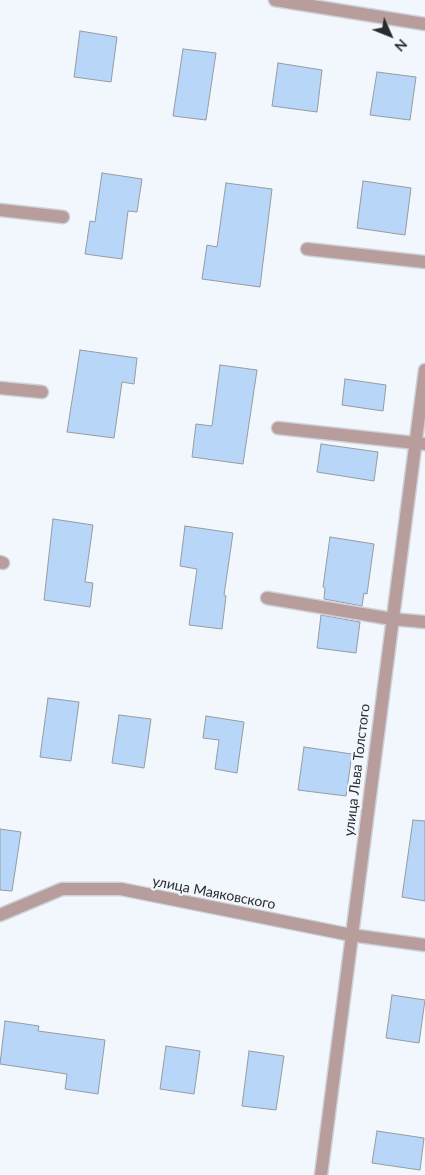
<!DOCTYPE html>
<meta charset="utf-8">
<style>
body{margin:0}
#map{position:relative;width:425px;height:1175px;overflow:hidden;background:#f2f7fe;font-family:Lato,sans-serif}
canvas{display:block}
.north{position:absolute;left:365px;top:10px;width:50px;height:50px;-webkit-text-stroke:4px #f2f7fe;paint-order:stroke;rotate:134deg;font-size:14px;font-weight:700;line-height:20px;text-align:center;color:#292b2d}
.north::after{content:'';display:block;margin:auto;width:18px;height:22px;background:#292b2d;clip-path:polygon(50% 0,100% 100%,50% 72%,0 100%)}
</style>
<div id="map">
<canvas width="425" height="1175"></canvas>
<div class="north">N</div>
</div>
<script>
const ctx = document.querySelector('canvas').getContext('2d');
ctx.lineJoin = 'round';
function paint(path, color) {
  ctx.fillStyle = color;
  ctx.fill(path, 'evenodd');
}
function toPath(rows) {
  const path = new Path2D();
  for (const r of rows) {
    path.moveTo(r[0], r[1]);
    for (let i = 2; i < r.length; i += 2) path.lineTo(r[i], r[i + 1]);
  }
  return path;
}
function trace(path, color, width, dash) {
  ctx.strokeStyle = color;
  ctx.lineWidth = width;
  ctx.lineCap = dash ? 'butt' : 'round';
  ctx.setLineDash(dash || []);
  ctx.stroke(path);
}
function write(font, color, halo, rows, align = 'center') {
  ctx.font = font + ' Lato,sans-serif';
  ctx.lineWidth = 4.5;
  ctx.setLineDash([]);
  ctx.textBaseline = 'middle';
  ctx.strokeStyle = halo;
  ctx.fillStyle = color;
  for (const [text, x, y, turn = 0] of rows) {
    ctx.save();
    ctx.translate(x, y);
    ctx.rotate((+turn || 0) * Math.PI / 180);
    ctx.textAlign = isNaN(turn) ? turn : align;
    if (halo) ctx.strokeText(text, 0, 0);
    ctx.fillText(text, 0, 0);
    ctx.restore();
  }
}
const building = toPath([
 [80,31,117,37,111,82,74,77,80,31],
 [183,49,216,53,206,120,173,116,183,49],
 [278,63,322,70,317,112,272,106,278,63],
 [377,72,416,77,410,120,370,115,377,72],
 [102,173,142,179,137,212,128,211,122,259,85,254,90,221,95,222,102,173],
 [363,181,411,188,405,235,357,228,363,181],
 [226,183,272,189,260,287,202,279,207,245,217,247,226,183],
 [80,350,137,358,134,384,122,382,114,438,67,432,80,350],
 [220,365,257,370,243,464,192,457,196,424,212,426,220,365],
 [345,379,386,385,383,411,342,405,345,379],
 [321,444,378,452,374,481,317,472,321,444],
 [53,519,93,525,85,582,93,583,90,607,44,600,53,519],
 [185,526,233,533,224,595,226,596,222,629,189,625,197,569,180,566,185,526],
 [330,537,374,544,367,594,364,593,362,606,324,599,325,588,323,587,330,537],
 [321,615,360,622,356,653,317,648,321,615],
 [48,698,79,702,71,761,40,757,48,698],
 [119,715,151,719,144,768,112,763,119,715],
 [206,716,244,722,237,773,215,769,219,740,203,738,206,716],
 [304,747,352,754,346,796,298,790,304,747],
 [413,820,425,821,425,901,402,897,413,820],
 [0,829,21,832,12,891,0,890,0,829],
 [392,995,425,1000,419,1043,386,1038,392,995],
 [5,1021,39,1026,38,1031,105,1040,98,1094,65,1089,67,1074,0,1064,5,1021],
 [166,1046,200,1051,194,1094,160,1089,166,1046],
 [249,1051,284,1056,276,1110,242,1106,249,1051],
 [377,1131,424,1138,420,1170,372,1163,377,1131]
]);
paint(building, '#b8d6f7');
trace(building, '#969ba1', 1);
const service = toPath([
 [0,210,63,217],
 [307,249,425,262],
 [0,388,42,392],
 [278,428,425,444],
 [0,562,3,563],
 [267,598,392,619,425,622]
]);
const minor = toPath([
 [275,0,425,24],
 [0,915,62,889,121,889,351,935,425,945],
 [321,1175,425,370]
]);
trace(service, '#ced2d8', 15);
trace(minor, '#ced2d8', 15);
trace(service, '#b79d9b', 12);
trace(minor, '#b79d9b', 12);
write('14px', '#292b2d', '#f2f7fe', [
 ["улица Льва Толстого",357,770,-83],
 ["улица Маяковского",214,893,11]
]);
</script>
